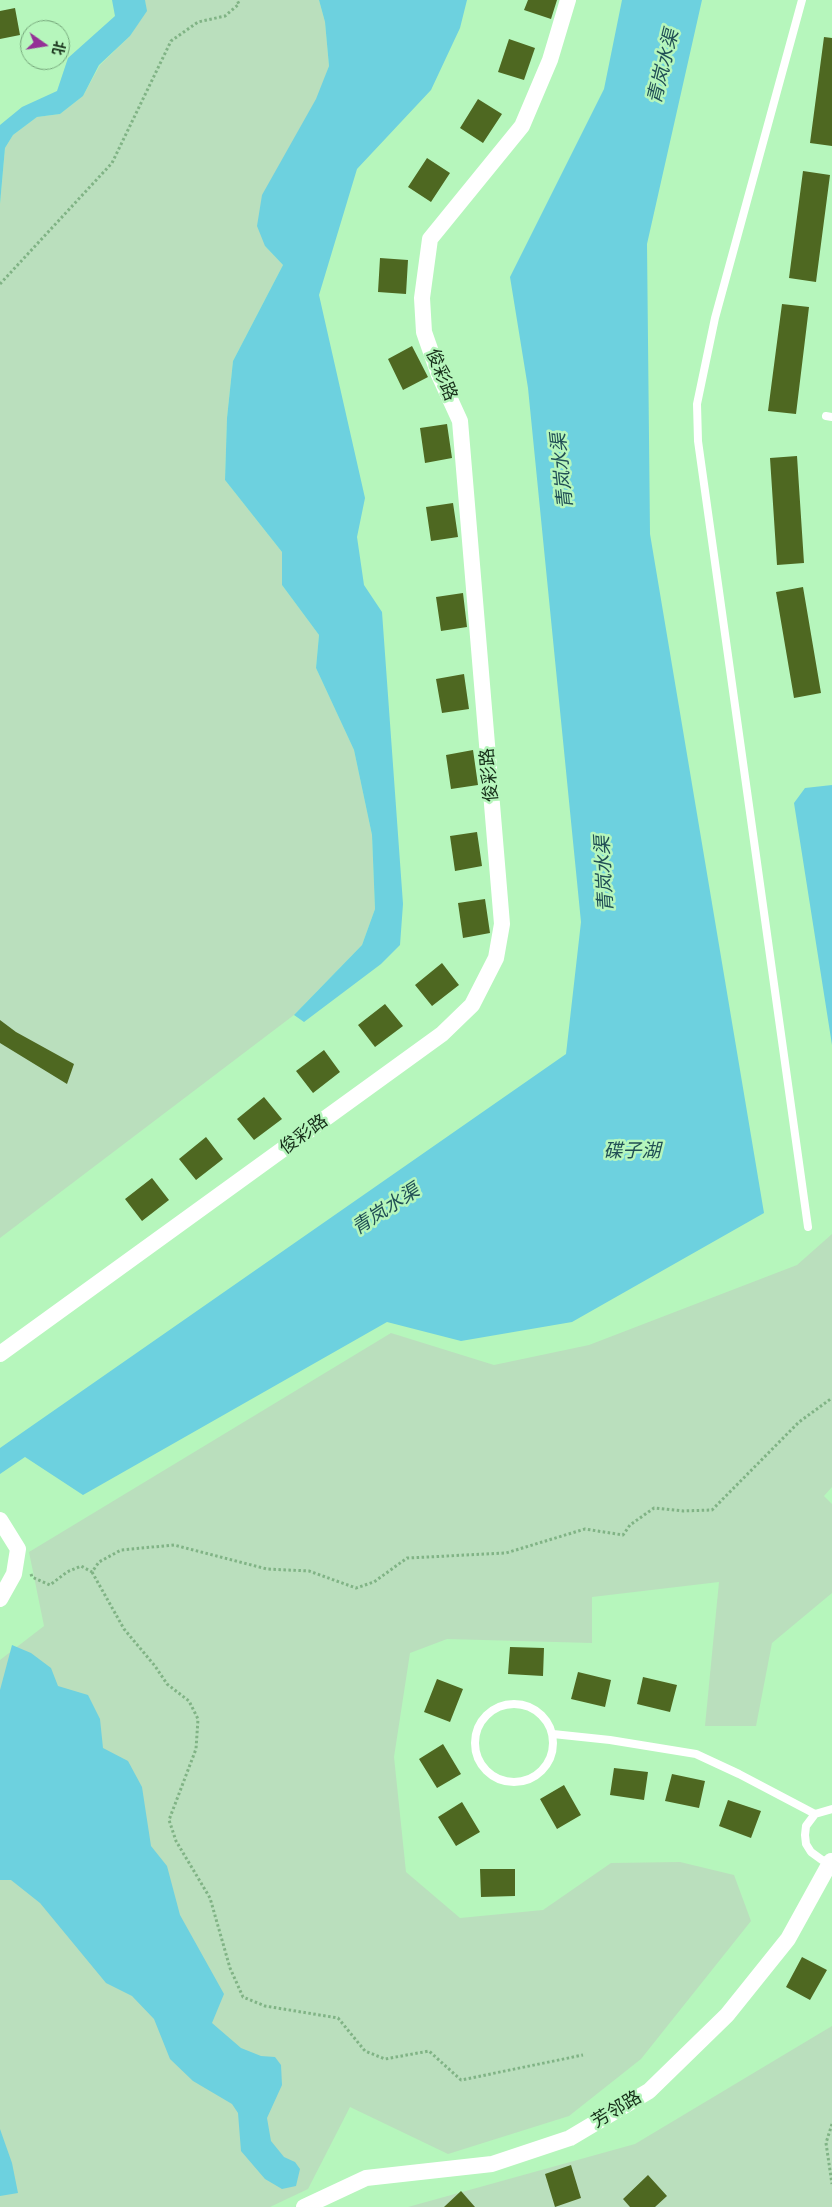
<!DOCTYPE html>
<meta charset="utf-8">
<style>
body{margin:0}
#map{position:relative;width:832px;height:2207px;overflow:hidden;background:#b6f6bc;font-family:"Space Grotesk","Noto Sans SC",sans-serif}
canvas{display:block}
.north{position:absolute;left:20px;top:20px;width:50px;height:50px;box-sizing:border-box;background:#b6f6bc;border:1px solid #76a77b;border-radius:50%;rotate:103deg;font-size:14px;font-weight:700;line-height:20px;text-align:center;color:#17301a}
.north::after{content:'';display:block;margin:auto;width:18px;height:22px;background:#943096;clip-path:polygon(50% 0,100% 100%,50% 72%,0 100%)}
</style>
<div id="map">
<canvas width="832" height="2207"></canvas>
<div class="north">北</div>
</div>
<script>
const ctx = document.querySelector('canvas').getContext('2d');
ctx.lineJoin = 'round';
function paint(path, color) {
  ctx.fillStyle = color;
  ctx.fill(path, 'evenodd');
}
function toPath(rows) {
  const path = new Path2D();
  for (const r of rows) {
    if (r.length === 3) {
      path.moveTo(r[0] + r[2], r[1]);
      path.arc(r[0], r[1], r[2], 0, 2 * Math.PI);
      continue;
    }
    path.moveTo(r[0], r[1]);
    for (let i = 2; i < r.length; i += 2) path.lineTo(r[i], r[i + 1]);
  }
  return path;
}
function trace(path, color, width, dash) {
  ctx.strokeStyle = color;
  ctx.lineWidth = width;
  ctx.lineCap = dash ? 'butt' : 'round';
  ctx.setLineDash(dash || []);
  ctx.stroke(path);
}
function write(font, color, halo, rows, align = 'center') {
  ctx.font = font + ' "Space Grotesk","Noto Sans SC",sans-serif';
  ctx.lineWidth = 5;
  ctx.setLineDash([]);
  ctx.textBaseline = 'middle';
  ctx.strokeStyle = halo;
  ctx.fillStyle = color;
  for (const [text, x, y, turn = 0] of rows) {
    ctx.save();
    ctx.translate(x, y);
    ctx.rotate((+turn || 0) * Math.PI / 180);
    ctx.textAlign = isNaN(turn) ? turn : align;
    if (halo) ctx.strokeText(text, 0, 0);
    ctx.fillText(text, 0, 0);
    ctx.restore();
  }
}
paint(toPath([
 [145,0,319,0,325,22,329,66,265,246,283,265,233,361,227,418,225,480,282,552,282,585,319,635,316,668,354,750,372,835,375,909,362,945,294,1015,0,1238,0,204,5,148,13,135,37,117,60,114,83,96,100,65,130,36,146,11],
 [832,1234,832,1487,824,1496,832,1504,832,1593,772,1643,756,1726,705,1726,719,1582,592,1597,592,1643,447,1639,410,1653,394,1757,406,1872,460,1918,543,1910,611,1863,680,1862,734,1875,751,1921,641,2059,569,2116,448,2154,350,2107,308,2189,270,2207,0,2207,0,1660,44,1626,29,1552,391,1333,494,1365,589,1345,797,1265],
 [832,2026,832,2207,408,2207,635,2144]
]), '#badfbd');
paint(toPath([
 [112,0,145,0,147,11,130,36,99,65,83,96,60,114,37,117,13,135,5,148,0,204,0,125,22,107,57,91,68,58,115,16],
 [319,0,467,0,460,28,431,90,357,169,319,295,365,498,357,537,364,585,382,612,403,904,400,945,381,964,304,1022,294,1015,362,945,375,909,372,835,354,750,316,668,319,635,282,585,282,552,225,480,227,418,233,361,283,265,265,246,257,226,262,195,316,99,329,66,325,22],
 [622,0,702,0,647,244,650,534,764,1213,572,1322,461,1341,387,1322,83,1495,25,1457,0,1474,0,1448,566,1054,581,922,528,388,510,277,604,89],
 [832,785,832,1045,794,803,805,788],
 [12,1645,31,1653,51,1668,58,1686,88,1695,100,1719,103,1748,128,1761,142,1787,151,1846,167,1866,180,1915,224,1994,212,2023,241,2048,261,2056,275,2057,281,2065,282,2085,267,2118,271,2141,284,2157,295,2162,300,2169,296,2186,282,2189,265,2179,241,2151,238,2113,232,2104,193,2081,170,2059,154,2019,132,1996,106,1983,40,1903,11,1880,0,1880,0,1690],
 [0,2129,12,2163,18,2193,0,2196]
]), '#6dd1df');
paint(toPath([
 [528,0,557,0,551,19,524,10],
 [15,8,20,35,0,39,0,11],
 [824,37,832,38,832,146,810,143],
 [509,39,535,48,524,80,498,72],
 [478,99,502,114,483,143,460,128],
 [427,158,450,173,431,202,408,187],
 [803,171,830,175,816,282,789,278],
 [380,258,408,260,406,294,378,292],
 [782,304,809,307,796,414,768,411],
 [412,346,428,377,403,390,388,359],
 [447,424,452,458,425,463,420,428],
 [797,456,804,563,777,565,770,458],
 [453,503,458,537,431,541,426,507],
 [803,587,821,693,794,698,776,592],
 [463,593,467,627,441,631,436,597],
 [464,674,469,709,442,713,436,679],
 [473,750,478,785,451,789,446,755],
 [477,832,482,866,455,871,450,836],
 [485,899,490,933,463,938,458,903],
 [442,963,459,985,432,1006,415,985],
 [385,1004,403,1026,375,1047,358,1025],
 [0,1020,16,1032,74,1064,67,1084,0,1043],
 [324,1050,340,1072,313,1093,296,1071],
 [264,1097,282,1119,254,1140,237,1119],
 [206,1137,223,1159,196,1180,179,1159],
 [152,1178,169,1200,142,1221,125,1199],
 [510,1647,544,1648,543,1676,508,1674],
 [578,1672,611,1680,605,1707,571,1699],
 [643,1677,677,1685,670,1712,637,1704],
 [437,1679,463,1689,450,1722,424,1712],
 [443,1744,461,1774,437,1788,419,1759],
 [614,1768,648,1772,644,1800,610,1795],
 [672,1774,705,1781,699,1808,665,1801],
 [564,1785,581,1815,557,1829,540,1799],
 [728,1800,761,1811,751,1838,719,1826],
 [462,1802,480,1832,456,1846,438,1817],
 [480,1869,515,1869,515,1896,481,1897],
 [802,1957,827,1970,810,2000,786,1987],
 [571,2165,581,2198,555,2207,545,2174],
 [648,2175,667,2196,655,2207,630,2207,623,2199],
 [461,2191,475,2207,444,2207]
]), '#4e6821');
trace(toPath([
 [0,284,112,163,171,41,198,22,225,16,239,4,237,0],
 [92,1572,124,1629,155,1666,167,1684,189,1701,198,1719,196,1749,169,1820,176,1841,210,1898,230,1968,243,1997,265,2006,338,2018,365,2051,385,2059,429,2051,461,2080,583,2055],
 [31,1574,32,1577,50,1585,67,1572,81,1566,92,1572,99,1562,121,1550,174,1545,267,1569,309,1571,356,1588,374,1582,407,1558,506,1553,585,1529,623,1535,630,1525,654,1508,683,1511,712,1510,799,1422,832,1398],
 [832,2124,826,2143,832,2184]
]), '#80b385', 3, [2.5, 2.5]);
trace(toPath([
 [802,0,715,318,697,404,698,441,808,1227],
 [826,416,832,417],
 [514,1743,39],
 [553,1734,610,1740,696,1754,739,1774,815,1814],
 [832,1809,815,1814,806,1826,805,1835,806,1844,811,1852,822,1860,832,1861]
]), '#fff', 8);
trace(toPath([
 [0,1354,442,1034,472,1005,496,958,502,924,460,421,439,375,424,332,422,298,430,239,522,126,550,60,568,0],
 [0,1520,18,1549,14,1574,0,1599],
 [304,2207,366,2178,492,2164,570,2138,649,2091,727,2015,788,1939,831,1861]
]), '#fff', 16);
write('18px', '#17301a', '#b6f6bc', [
 ["俊彩路",441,375,68],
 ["俊彩路",490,775,-95],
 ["俊彩路",304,1135,-36],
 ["芳邻路",617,2110,-31]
]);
write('italic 19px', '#214f55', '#b6f6bc', [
 ["青岚水渠",664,67,-76],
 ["青岚水渠",563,471,-96],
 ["青岚水渠",605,874,-93],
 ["碟子湖",632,1152],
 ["青岚水渠",386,1210,-33]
]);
</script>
